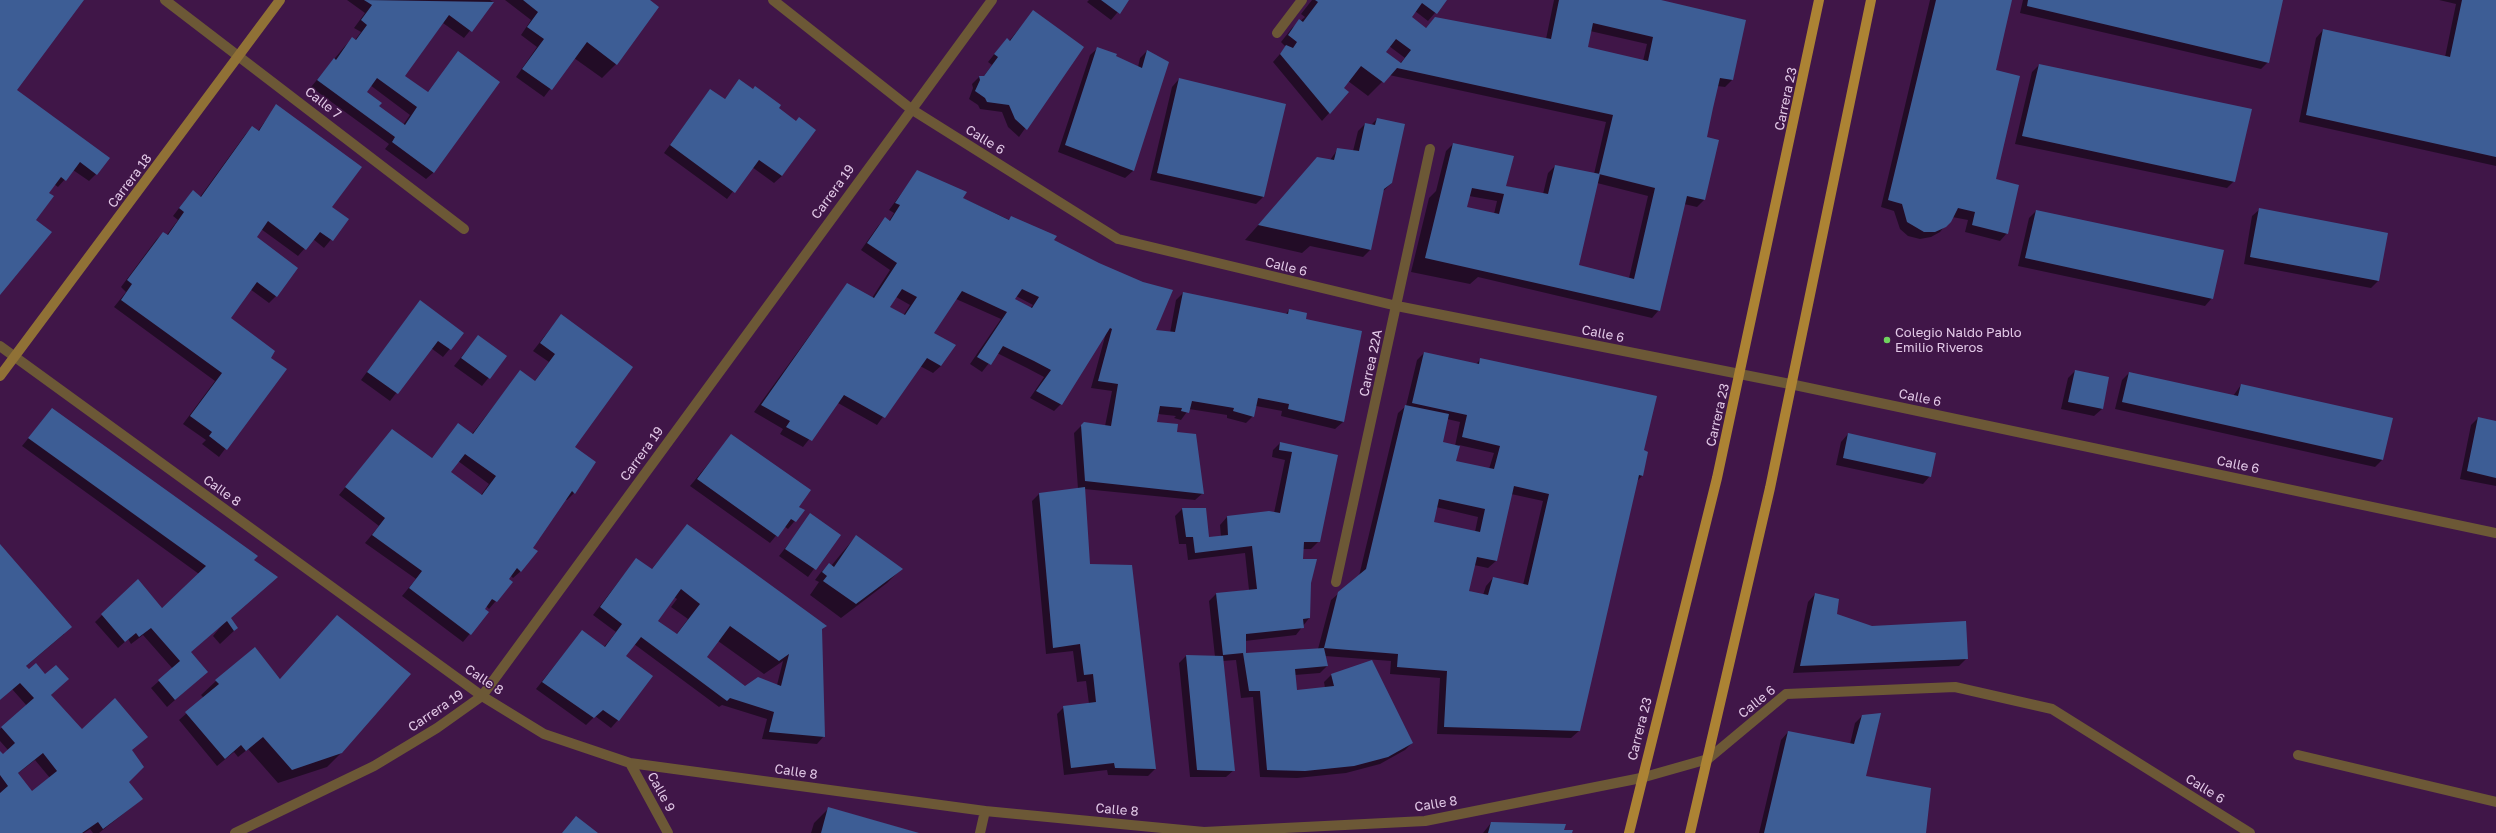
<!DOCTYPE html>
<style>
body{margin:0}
canvas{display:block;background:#401648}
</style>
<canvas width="2496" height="833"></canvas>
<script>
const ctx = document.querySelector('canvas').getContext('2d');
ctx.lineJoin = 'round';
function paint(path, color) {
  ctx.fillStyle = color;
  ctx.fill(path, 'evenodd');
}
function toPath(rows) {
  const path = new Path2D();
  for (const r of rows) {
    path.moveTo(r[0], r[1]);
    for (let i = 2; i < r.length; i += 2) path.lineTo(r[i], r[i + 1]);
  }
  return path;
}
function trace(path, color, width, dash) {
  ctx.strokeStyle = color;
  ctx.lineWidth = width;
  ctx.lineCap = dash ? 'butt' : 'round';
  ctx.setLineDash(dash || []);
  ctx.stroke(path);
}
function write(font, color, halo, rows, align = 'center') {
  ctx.font = font + ' "Golos Text",sans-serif';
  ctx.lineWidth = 3;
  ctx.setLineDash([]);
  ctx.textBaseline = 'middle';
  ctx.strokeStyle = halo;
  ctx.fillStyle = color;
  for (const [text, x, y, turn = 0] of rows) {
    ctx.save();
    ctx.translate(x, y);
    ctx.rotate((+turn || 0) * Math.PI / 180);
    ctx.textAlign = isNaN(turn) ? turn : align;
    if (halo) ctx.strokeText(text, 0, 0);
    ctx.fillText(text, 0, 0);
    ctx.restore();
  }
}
paint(toPath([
 [0,0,82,0,16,90,96,174,89,181,73,170,58,187,54,184,47,193,0,293],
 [347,0,490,0,493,2,464,38,443,23,404,76,427,93,458,53,434,172,426,179,385,149,389,144,311,87,345,46,352,39,355,40,361,32,354,28,365,13],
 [370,85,410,115,403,125,378,107,365,92],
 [505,0,648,0,616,64,602,78,574,58,544,97,516,77,537,47,521,35,531,20],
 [1089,0,1128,0,1111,20,1087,2],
 [1312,0,1446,0,1428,21,1415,11,1410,17,1425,29,1434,19,1546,39,1554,0,1657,0,1745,20,1732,80,1725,87,1717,86,1706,138,1704,200,1697,207,1684,204,1659,310,1652,318,1478,277,1470,284,1411,272,1429,198,1436,191,1446,151,1453,144,1505,186,1543,194,1548,173,1555,166,1594,174,1606,122,1389,75,1368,96,1348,81,1342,88,1347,93,1322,121,1273,62,1286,47,1281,42,1292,28,1305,17,1301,14],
 [1590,31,1647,44,1643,61,1586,48],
 [1389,46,1405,58,1400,63,1384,52],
 [1597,183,1648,196,1629,278,1577,266],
 [1469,196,1497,201,1494,214,1466,208],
 [1930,0,2011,0,1995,71,1995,180,2007,233,2000,241,1965,232,1968,220,1952,217,1940,232,1931,237,1920,239,1908,236,1900,229,1894,211,1881,207],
 [2023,0,2282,0,2268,62,2261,69,2020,13],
 [2439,0,2496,0,2496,166,2299,122,2316,38,2323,30,2445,57,2456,4],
 [1033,12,1083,47,1019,137,1008,127,1002,112,980,109,978,105,969,99,973,88,972,84,979,77,983,77,992,65,988,62,1000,47,1009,41],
 [1098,48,1138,67,1140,58,1147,51,1168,62,1133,171,1125,178,1058,152,1090,55],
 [2039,65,2234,181,2227,188,2015,144,2032,72],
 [1179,79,1284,105,1263,197,1256,204,1150,180,1172,87],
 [740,80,777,108,782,176,774,183,752,167,727,199,664,153,710,90,724,100],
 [276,106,331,207,348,219,324,248,313,239,298,256,261,229,256,237,276,296,269,303,250,289,230,318,269,358,285,369,219,457,202,444,206,440,183,424,215,381,114,307,126,292,121,287,156,240,163,233,166,236,178,220,173,216,186,199,193,192,200,197,245,135,252,127,258,131],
 [1377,119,1392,183,1382,192,1370,250,1363,257,1310,246,1302,253,1245,240,1317,159,1330,160,1338,149,1353,151,1358,131,1365,124,1371,125],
 [918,171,962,198,1053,240,1155,330,1170,333,1176,300,1183,293,1285,315,1289,310,1305,320,1343,422,1335,429,1281,416,1282,411,1256,406,1253,416,1246,423,1227,418,1227,415,1189,409,1181,420,1174,418,1176,416,1158,414,1156,423,1176,433,1203,493,1195,500,1084,489,1089,565,1155,769,1148,776,1108,775,1107,770,1064,775,1057,714,1064,707,1089,704,1086,681,1077,682,1073,651,1046,654,1032,501,1039,494,1078,489,1074,433,1081,426,1105,426,1112,391,1091,388,1106,333,1061,404,1054,411,1030,398,1044,377,1027,368,997,353,982,372,970,364,1001,319,956,299,933,333,941,366,933,373,920,366,877,425,838,403,803,447,780,434,783,429,754,412,847,284,872,298,890,270,861,250,878,226,885,218,889,221,894,213,889,210],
 [1016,296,1033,305,1030,308,1014,299],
 [896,297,910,305,903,316,889,307],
 [2260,209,2378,281,2371,288,2244,264,2252,216],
 [2036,211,2212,298,2205,306,2018,266,2029,218],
 [420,301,463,333,443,357,431,348,390,401,361,380],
 [561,315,573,447,574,493,567,500,565,499,532,548,521,571,513,578,510,575,507,579,512,582,489,609,486,606,483,609,488,612,463,642,402,596,416,579,365,543,379,526,339,495,392,430,431,459,458,424,472,434,520,372,534,382,549,362,533,351],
 [458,461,489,484,481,495,450,472],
 [478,336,506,356,482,386,454,366],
 [1424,353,1476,364,1481,359,1643,451,1642,476,1636,482,1579,731,1571,738,1437,734,1440,678,1390,674,1391,661,1325,656,1327,666,1320,673,1295,675,1296,691,1325,688,1324,682,1331,675,1372,661,1412,743,1405,750,1380,764,1346,773,1297,778,1260,777,1253,697,1241,698,1236,660,1223,661,1234,770,1226,777,1190,777,1179,663,1186,656,1215,657,1209,601,1216,594,1249,590,1245,553,1188,560,1186,544,1179,544,1175,516,1182,509,1208,539,1221,537,1220,525,1227,517,1274,513,1285,460,1272,457,1273,450,1280,443,1336,455,1319,541,1311,549,1303,549,1302,560,1310,583,1310,617,1296,635,1245,641,1245,654,1318,649,1331,600,1359,576,1398,413,1406,406,1417,360],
 [1447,419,1460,422,1455,446,1442,443],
 [1459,445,1494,453,1489,469,1455,462],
 [1511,494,1543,501,1523,585,1493,578,1486,586,1483,595,1467,591,1474,565,1488,568,1496,561],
 [1436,507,1478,517,1475,532,1432,522],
 [2075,371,2102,409,2094,416,2061,409,2068,378],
 [2129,373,2233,396,2241,385,2391,419,2382,460,2375,467,2115,409,2122,380],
 [52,409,252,560,230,619,237,628,220,644,213,636,222,625,190,652,207,672,167,707,151,688,173,669,143,635,131,644,128,639,118,648,95,622,102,615,161,609,199,574,22,446],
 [2478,418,2496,422,2496,486,2460,479,2471,425],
 [1848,434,1930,476,1923,484,1836,465,1841,442],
 [732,435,803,511,788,529,784,526,770,543,690,486],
 [811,515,839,535,808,577,779,556],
 [687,525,821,630,824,736,817,744,762,739,767,719,722,705,719,707,634,644,625,656,618,720,611,728,595,716,586,725,536,689,582,631,604,647,616,632,593,615,636,559,651,570],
 [674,597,677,599,671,607,688,619,676,635,656,621],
 [718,641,764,674,783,661,777,685,745,688,706,658],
 [856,536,901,569,887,583,841,618,810,595,819,582,815,580,821,572,829,565,831,566],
 [0,546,64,634,25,667,60,686,50,696,82,731,131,751,128,782,142,799,99,833,93,833,90,829,84,833,0,833,0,752,3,755,8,750,0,741,0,729,27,706,12,689,0,700],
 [35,760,50,778,32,793,17,774],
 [1815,594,1836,615,1967,658,1959,666,1793,673,1808,602],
 [254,648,342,752,327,767,278,783,248,749,238,757,234,752,217,766,179,720,204,698,201,695,216,681],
 [1862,716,1865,777,1925,833,1759,833,1781,740,1788,732,1850,744,1855,723],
 [829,808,917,833,811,833,814,823],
 [1491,823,1563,831,1571,833,1483,833]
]), '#0007');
paint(toPath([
 [0,0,84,0,17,90,110,158,97,175,80,162,66,181,61,177,49,193,54,196,36,220,52,232,0,295],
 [364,0,494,2,472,32,449,15,405,76,428,92,458,51,500,82,434,173,392,142,395,137,317,80,334,58,336,60,352,37,356,40,367,25,361,20,372,5],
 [377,78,417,107,405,125,379,106,382,103,367,92],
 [523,0,650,0,659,7,617,65,587,42,552,90,522,69,544,39,527,27,538,12],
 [1101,0,1129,0,1120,14],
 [1315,0,1447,0,1437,14,1422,3,1412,17,1426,28,1435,17,1551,39,1559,0,1661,0,1746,20,1733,80,1720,78,1713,108,1707,137,1719,140,1705,200,1687,196,1660,311,1425,258,1453,143,1514,156,1506,186,1548,194,1555,165,1600,174,1579,265,1634,279,1655,188,1599,174,1613,115,1397,68,1384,83,1361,66,1344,88,1349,92,1330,114,1280,54,1286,45,1293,48,1297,42,1288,35,1299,19,1303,22,1318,2],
 [1593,23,1653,37,1648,61,1588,47],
 [1396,39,1411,50,1401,63,1386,52],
 [1472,188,1504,194,1499,214,1467,207],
 [1936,0,2012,0,1996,70,2020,76,1996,179,2019,185,2008,234,1972,225,1975,212,1958,208,1951,222,1946,227,1935,232,1924,232,1907,222,1902,204,1888,200],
 [2028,0,2283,0,2269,63,2027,6],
 [2462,0,2496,0,2496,157,2306,115,2323,29,2450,57],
 [1033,10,1084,47,1027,130,1015,119,1009,105,987,102,985,98,975,91,980,80,979,76,984,76,998,57,994,54,1007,38,1010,41],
 [1097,47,1117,54,1116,56,1142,68,1147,50,1169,62,1134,171,1065,145],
 [2039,64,2252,109,2235,182,2022,136],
 [1179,78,1286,104,1264,197,1157,173],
 [739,79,753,89,755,86,781,105,779,108,796,121,799,117,816,130,782,176,759,160,735,193,670,145,710,89,725,99],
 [276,104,362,167,332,207,349,219,333,241,320,232,306,250,268,221,257,237,298,268,277,297,257,282,231,318,275,351,271,358,287,369,227,450,209,436,212,432,190,416,222,373,121,300,132,284,127,280,163,232,168,235,184,212,179,208,193,190,201,197,252,126,259,131],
 [1377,118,1405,124,1392,183,1384,189,1371,250,1258,225,1317,157,1334,160,1337,148,1359,151,1365,123,1375,125],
 [917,170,967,192,963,198,1009,220,1011,216,1057,236,1054,240,1099,263,1143,282,1173,290,1156,330,1175,332,1183,292,1288,314,1289,309,1307,313,1306,319,1362,331,1344,422,1288,409,1289,404,1258,398,1254,417,1233,411,1234,408,1192,401,1189,413,1181,411,1182,408,1160,406,1157,422,1178,424,1177,432,1196,434,1204,494,1085,481,1081,425,1084,422,1111,426,1118,384,1098,381,1112,329,1110,328,1062,405,1036,391,1051,370,1034,361,1003,346,991,365,977,357,1007,312,962,291,934,333,956,345,941,366,927,358,885,418,844,395,812,441,786,427,790,421,761,405,847,283,874,298,897,263,867,243,885,217,890,221,900,205,895,203],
 [902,289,917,297,905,315,890,307],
 [1022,289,1039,297,1032,308,1015,299],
 [2259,208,2388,233,2379,281,2250,257],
 [2036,210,2224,250,2213,299,2025,258],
 [420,300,464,333,451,350,438,341,398,394,367,372],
 [561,314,633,367,575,447,596,462,575,494,572,491,533,548,538,551,521,572,517,568,509,579,513,582,497,602,492,599,485,609,489,612,471,635,409,588,422,571,372,535,385,518,345,487,392,429,432,458,458,423,473,434,520,370,535,381,555,354,540,343],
 [465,454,496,476,482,495,451,472],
 [478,335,507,356,490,379,461,358],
 [1424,352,1479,364,1480,358,1657,396,1644,450,1648,452,1643,476,1639,475,1580,731,1444,727,1447,671,1397,667,1398,654,1324,648,1328,666,1295,669,1297,690,1334,686,1331,674,1372,660,1413,743,1388,757,1354,766,1305,771,1267,770,1260,691,1249,691,1243,653,1223,655,1216,593,1257,589,1252,546,1195,553,1193,537,1186,537,1182,508,1206,508,1209,537,1228,535,1227,516,1269,511,1280,513,1292,452,1279,450,1280,442,1338,455,1320,542,1304,542,1303,559,1317,559,1311,583,1310,618,1303,619,1304,628,1246,634,1246,653,1324,648,1338,592,1366,569,1405,405,1449,414,1443,442,1460,446,1456,461,1494,469,1500,446,1462,437,1467,415,1412,403],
 [1514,486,1549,494,1528,585,1493,577,1488,595,1469,591,1477,557,1497,561],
 [1439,499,1485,509,1480,532,1434,522],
 [2075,370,2109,377,2103,409,2068,402],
 [2129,372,2238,396,2241,384,2393,418,2383,460,2122,402],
 [52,408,258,556,254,560,278,577,231,618,238,628,234,631,227,621,191,652,208,672,175,700,158,680,180,661,151,628,139,637,136,633,125,642,101,614,138,579,162,608,206,566,28,438],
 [2478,417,2496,421,2496,478,2467,471],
 [1848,433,1936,453,1931,477,1843,458],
 [731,434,811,490,799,507,805,510,796,522,791,519,778,537,697,479],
 [1085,487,1090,564,1132,565,1156,769,1115,768,1114,763,1071,768,1063,706,1096,702,1093,674,1084,675,1080,644,1053,648,1039,493],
 [810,513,841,535,816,570,785,549],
 [687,524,827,626,822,629,825,737,769,732,774,712,730,698,727,701,641,637,626,656,653,676,619,721,603,710,594,718,542,682,582,630,605,647,622,624,600,607,636,558,652,569],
 [681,589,700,604,677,634,658,621],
 [730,626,779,661,789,654,781,686,758,677,745,686,707,657],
 [856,535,903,569,856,604,823,581,827,576,822,572,829,563,834,567],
 [0,544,72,627,26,666,29,669,36,663,45,674,56,665,69,679,51,695,82,729,115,698,148,737,132,750,144,767,129,782,143,799,103,829,98,822,82,833,0,833,0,793,8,786,0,775,0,751,3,754,15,743,1,727,34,698,20,683,0,700],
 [43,753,57,771,32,791,18,773],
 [1815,593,1839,599,1837,614,1872,626,1966,621,1968,659,1800,666],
 [337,615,411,674,342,753,292,770,263,737,246,751,241,745,225,759,185,712,219,684,215,680,255,647,280,679],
 [1186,655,1223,656,1235,771,1197,770],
 [1881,713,1866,776,1931,788,1926,833,1764,833,1788,731,1854,744,1862,715],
 [828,807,919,833,821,833],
 [576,816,598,833,562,833],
 [1491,822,1566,824,1564,830,1573,830,1572,833,1488,833]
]), '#3d5d95');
trace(toPath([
 [2298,755,2496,802]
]), '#6c5836', 10);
trace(toPath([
 [165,0,464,229],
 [773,0,911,109,1118,239,1397,306,1790,384,2496,533],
 [1277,33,1302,0],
 [0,346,482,696,544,734,630,763,985,811,1204,832,1425,821,1641,778,1708,759,1786,694,1955,687,2052,709,2250,833],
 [1336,582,1430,149],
 [630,763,668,833],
 [235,833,374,766,437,728,482,696,992,0],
 [980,833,985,811]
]), '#6c5836', 10);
trace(toPath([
 [0,376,280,0]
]), '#907136', 10);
trace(toPath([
 [1629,833,1717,478,1819,0],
 [1690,833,1770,488,1871,0]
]), '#ac8334', 10);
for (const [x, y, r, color] of [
 [1887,340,4,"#70d35f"]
]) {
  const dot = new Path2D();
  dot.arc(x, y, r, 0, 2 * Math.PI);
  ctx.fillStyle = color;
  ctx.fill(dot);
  trace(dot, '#401648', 1.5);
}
write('13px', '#e2c9e7', '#401648', [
 ["Carrera 23",1786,99,-78],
 ["Calle 7",323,103,38],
 ["Calle 6",985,140,32],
 ["Carrera 18",130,181,-53],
 ["Carrera 19",833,192,-54],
 ["Calle 6",1286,267,14],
 ["Calle 6",1603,334,11],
 ["Carrea 22A",1371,363,-78],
 ["Calle 6",1920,398,12],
 ["Carrera 23",1718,415,-77],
 ["Carrera 19",642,454,-54],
 ["Calle 6",2238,465,12],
 ["Calle 8",222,491,36],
 ["Calle 8",484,680,34],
 ["Calle 6",1757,702,-39],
 ["Carrera 19",436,711,-34],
 ["Carrera 23",1640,729,-76],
 ["Calle 8",796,772,8],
 ["Calle 6",2205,789,32],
 ["Calle 9",661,792,61],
 ["Calle 8",1436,804,-9],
 ["Calle 8",1117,810,5]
]);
write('13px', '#e2c9e7', '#401648', [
 ["Colegio Naldo Pablo",1895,333],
 ["Emilio Riveros",1895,348]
], 'left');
</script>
